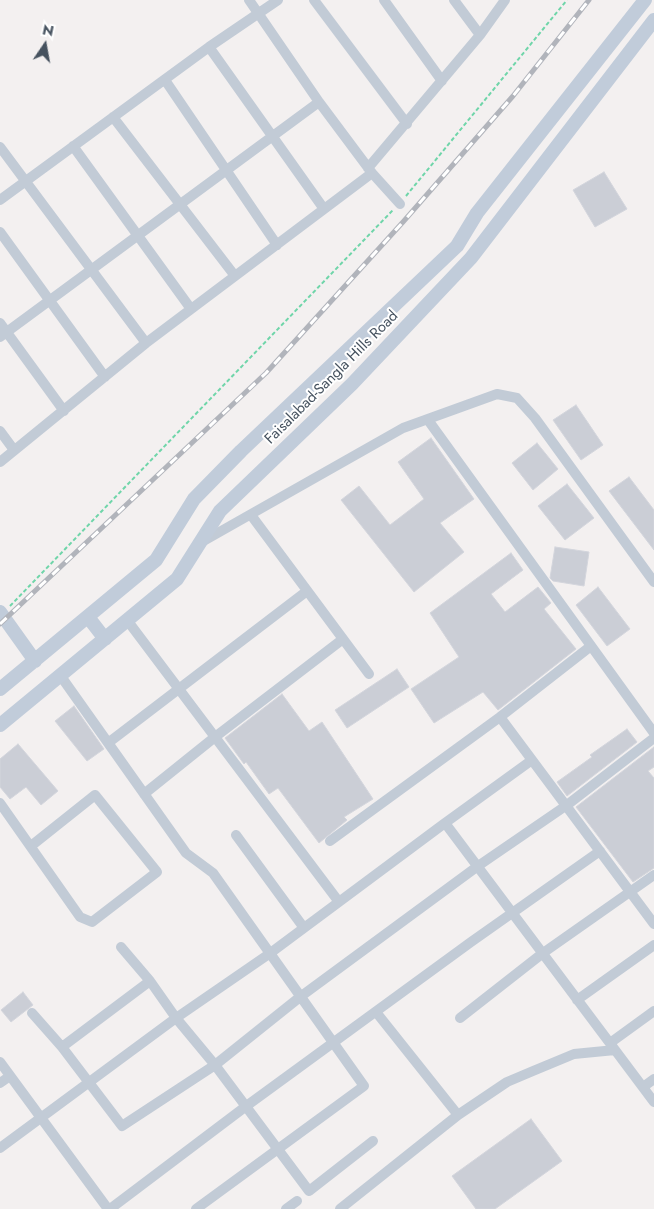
<!DOCTYPE html>
<style>
body{margin:0}
#map{position:relative;width:654px;height:1209px;overflow:hidden;background:#f3f0f0;font-family:Jost,sans-serif}
canvas{display:block}
.north{position:absolute;left:20px;top:20px;width:50px;height:50px;-webkit-text-stroke:4px #fff;paint-order:stroke;rotate:12deg;font-size:14px;font-weight:700;line-height:20px;text-align:center;color:#46525f}
.north::after{content:'';display:block;margin:auto;width:18px;height:22px;background:#46525f;clip-path:polygon(50% 0,100% 100%,50% 72%,0 100%)}
</style>
<div id="map">
<canvas width="654" height="1209"></canvas>
<div class="north">N</div>
</div>
<script>
const ctx = document.querySelector('canvas').getContext('2d');
ctx.lineJoin = 'round';
function paint(path, color) {
  ctx.fillStyle = color;
  ctx.fill(path, 'evenodd');
}
function toPath(rows) {
  const path = new Path2D();
  for (const r of rows) {
    path.moveTo(r[0], r[1]);
    for (let i = 2; i < r.length; i += 2) path.lineTo(r[i], r[i + 1]);
  }
  return path;
}
function trace(path, color, width, dash) {
  ctx.strokeStyle = color;
  ctx.lineWidth = width;
  ctx.lineCap = dash ? 'butt' : 'round';
  ctx.setLineDash(dash || []);
  ctx.stroke(path);
}
function write(font, color, halo, rows, align = 'center') {
  ctx.font = font + ' Jost,sans-serif';
  ctx.lineWidth = 4;
  ctx.setLineDash([]);
  ctx.textBaseline = 'middle';
  ctx.strokeStyle = halo;
  ctx.fillStyle = color;
  for (const [text, x, y, turn = 0] of rows) {
    ctx.save();
    ctx.translate(x, y);
    ctx.rotate((+turn || 0) * Math.PI / 180);
    ctx.textAlign = isNaN(turn) ? turn : align;
    if (halo) ctx.strokeText(text, 0, 0);
    ctx.fillText(text, 0, 0);
    ctx.restore();
  }
}
const building = toPath([
 [604,172,627,209,595,227,573,190,604,172],
 [576,405,603,445,581,460,553,420,576,405],
 [431,438,474,499,440,523,464,552,414,592,341,500,359,486,390,525,424,499,398,462,431,438],
 [537,443,558,469,533,490,512,463,537,443],
 [629,477,654,510,654,550,609,491,629,477],
 [567,484,594,518,565,540,538,506,567,484],
 [555,547,589,552,584,586,553,581,550,578,555,547],
 [511,553,523,570,491,594,505,612,538,587,551,603,544,609,576,649,498,710,483,692,434,723,411,689,459,657,430,613,511,553],
 [598,587,630,629,607,646,576,605,598,587],
 [397,669,409,687,347,728,335,710,397,669],
 [282,694,309,731,322,722,373,799,344,817,347,820,319,843,278,788,269,794,246,762,244,764,225,738,282,694],
 [74,706,104,749,87,761,55,721,74,706],
 [627,729,637,742,567,796,557,782,592,757,590,755,627,729],
 [18,744,58,791,41,805,26,787,10,799,0,787,0,759,18,744],
 [654,747,654,767,648,771,654,778,654,868,633,882,576,807,654,747],
 [23,992,33,1005,11,1022,1,1010,23,992],
 [531,1119,562,1161,495,1209,476,1209,452,1176,531,1119]
]);
paint(building, '#cbced6');
trace(building, '#d3d5dc', 1);
trace(toPath([
 [406,196,567,0],
 [10,606,393,210]
]), '#6fd5a9', 2, [4, 2.5]);
trace(toPath([
 [249,0,319,102,372,173,400,204],
 [314,0,407,124],
 [384,0,442,81],
 [454,0,480,35],
 [209,47,324,209],
 [165,80,277,245],
 [113,117,235,276],
 [73,146,191,309],
 [0,147,146,343],
 [368,168,480,35,505,0],
 [0,200,209,47,278,0],
 [0,232,105,377],
 [0,323,64,411],
 [0,337,319,102],
 [428,420,654,733],
 [0,431,14,450],
 [0,462,146,343,372,173],
 [251,515,369,674],
 [200,543,403,428,497,394,517,398,535,418,654,582],
 [127,620,339,902],
 [60,675,186,853,213,873,364,1086,196,1209],
 [500,717,591,646],
 [108,743,307,591],
 [144,794,215,737,343,639],
 [0,803,80,917,92,922,157,872,95,795,31,846],
 [445,823,532,760],
 [236,835,304,928],
 [330,841,500,717,654,924],
 [121,947,150,981],
 [577,1000,654,945],
 [376,1012,458,1115,507,1082,533,1071,574,1054,615,1050],
 [32,1013,62,1047,122,1126,215,1065,300,997,478,866,567,805,654,738],
 [460,1018,543,953,654,875],
 [610,1043,654,1011],
 [62,1047,150,981,176,1018,215,1065,309,1191,373,1141],
 [0,1062,108,1209],
 [0,1083,10,1076],
 [643,1087,654,1079],
 [0,1148,176,1018,269,954,445,823,654,1102],
 [110,1209,245,1107,471,942,600,851],
 [286,1209,297,1201],
 [340,1209,458,1115]
]), '#c2cbd6', 10);
trace(toPath([
 [0,612,35,661],
 [88,617,105,639],
 [0,689,156,560,194,499,241,451,457,246,477,213,645,0],
 [0,725,177,579,220,511,352,384,471,258,654,20]
]), '#c1ccda', 14);
const rail = toPath([
 [0,624,266,373,403,222,513,96,589,0]
]);
trace(rail, '#b1b4bb', 5);
trace(rail, '#fff', 3, [9]);
write('15px', '#46525f', '#fff', [
 ["Faisalabad-Sangla Hills Road",332,378,-45]
]);
</script>
